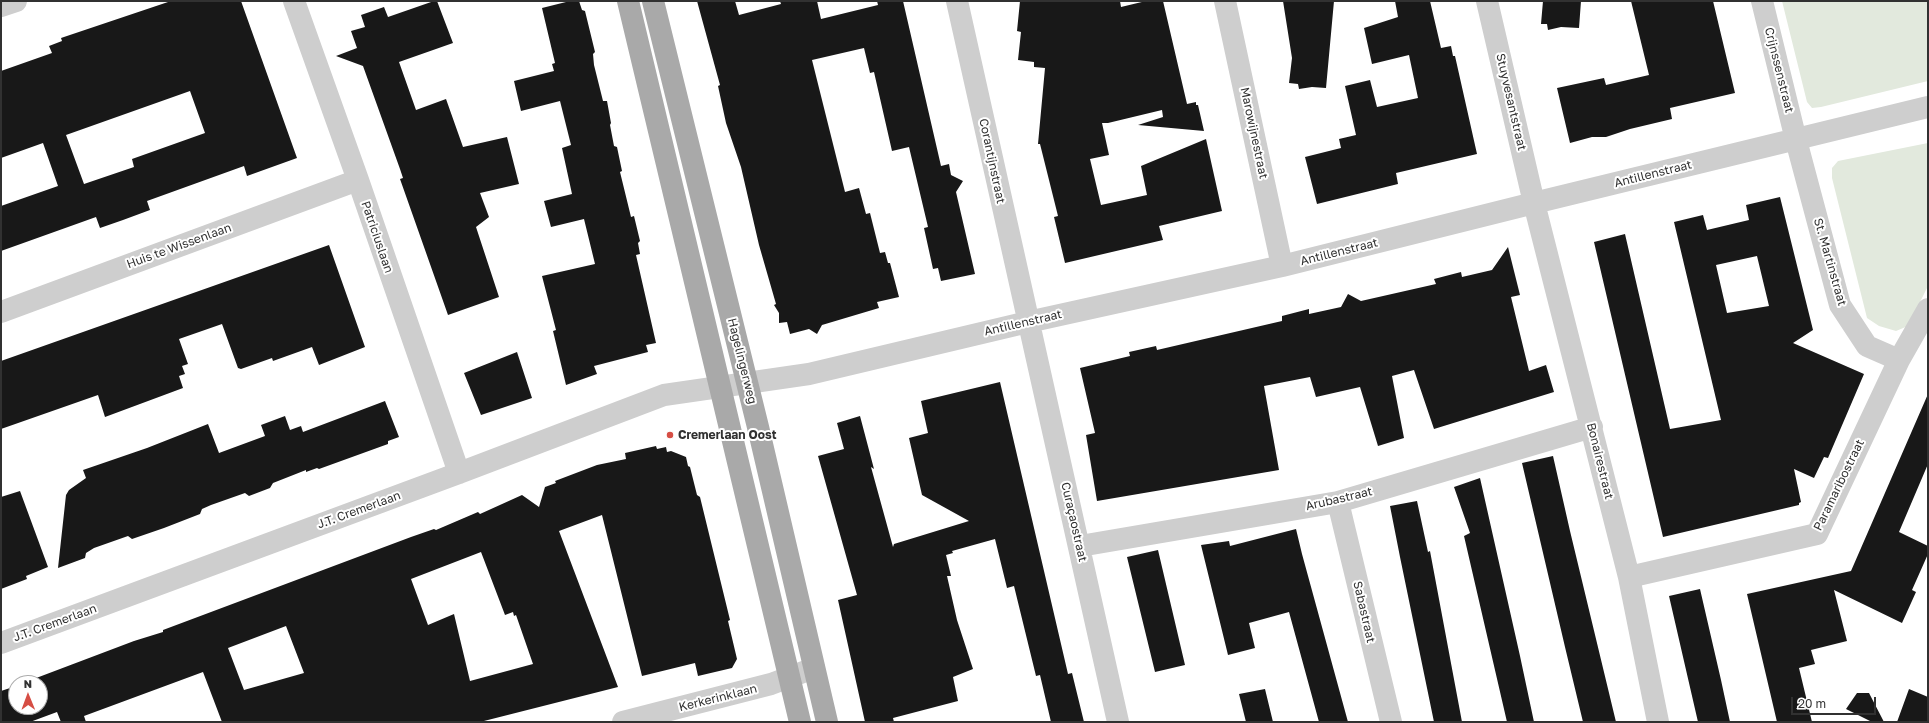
<!DOCTYPE html>
<meta charset="utf-8">
<style>
body{margin:0}
#map{position:relative;width:1929px;height:723px;overflow:hidden;background:#fff;font-family:"Golos Text",sans-serif}
canvas{display:block}
.frame{position:absolute;inset:0;border:2px solid #313131;pointer-events:none}
.north{position:absolute;left:8px;top:675px;width:40px;height:40px;box-sizing:border-box;background:#fff;border:1px solid #adadad;border-radius:50%;rotate:359deg;font-size:11px;font-weight:700;line-height:16px;text-align:center;color:#313131}
.north::after{content:'';display:block;margin:auto;width:14px;height:18px;background:#d64e44;clip-path:polygon(50% 0,100% 100%,50% 72%,0 100%)}
.scale{position:absolute;left:1791px;top:697px;width:85px;height:18px;box-sizing:border-box;border:2px solid #313131;border-top:0;padding-left:5px;font-size:12px;line-height:14px;white-space:nowrap;color:#313131;-webkit-text-stroke:3px #fff;paint-order:stroke}
</style>
<div id="map">
<canvas width="1929" height="723"></canvas>
<div class="frame"></div>
<div class="north">N</div>
<div class="scale">20 m</div>
</div>
<script>
const ctx = document.querySelector('canvas').getContext('2d');
ctx.lineJoin = 'round';
function paint(path, color) {
  ctx.fillStyle = color;
  ctx.fill(path, 'evenodd');
}
function toPath(rows) {
  const path = new Path2D();
  for (const r of rows) {
    path.moveTo(r[0], r[1]);
    for (let i = 2; i < r.length; i += 2) path.lineTo(r[i], r[i + 1]);
  }
  return path;
}
function trace(path, color, width, dash) {
  ctx.strokeStyle = color;
  ctx.lineWidth = width;
  ctx.lineCap = dash ? 'butt' : 'round';
  ctx.setLineDash(dash || []);
  ctx.stroke(path);
}
function write(font, color, halo, rows, align = 'center') {
  ctx.font = font + ' "Golos Text",sans-serif';
  ctx.lineWidth = 4;
  ctx.setLineDash([]);
  ctx.textBaseline = 'middle';
  ctx.strokeStyle = halo;
  ctx.fillStyle = color;
  for (const [text, x, y, turn = 0] of rows) {
    ctx.save();
    ctx.translate(x, y);
    ctx.rotate((+turn || 0) * Math.PI / 180);
    ctx.textAlign = isNaN(turn) ? turn : align;
    if (halo) ctx.strokeText(text, 0, 0);
    ctx.fillText(text, 0, 0);
    ctx.restore();
  }
}
paint(toPath([
 [1782,1,1928,1,1928,81,1821,107,1812,108,1807,102],
 [1928,143,1928,286,1908,326,1896,331,1879,326,1867,318,1832,178,1832,168,1838,161]
]), '#e2e9dd');
paint(toPath([
 [171,1,241,1,297,158,247,176,244,166,147,201,150,210,123,220,100,228,96,217,1,251,1,206,58,186,43,143,1,158,1,71,52,53,49,46,62,41,61,38],
 [190,91,205,133,132,159,134,167,84,184,66,135],
 [434,1,437,1,453,43,399,62,416,110,446,99,463,147,507,137,519,184,480,193,489,217,476,227,499,297,448,315,400,179,403,178,400,169,363,66,336,56,357,48,351,31,365,27,361,15,384,7,388,17],
 [570,1,579,1,582,10,585,11,595,52,593,54,594,65,603,101,607,101,611,123,610,125,614,146,617,147,622,171,620,172,631,217,634,216,640,241,638,243,640,254,636,255,656,343,646,345,648,352,594,366,597,374,566,385,553,331,556,330,542,276,595,264,584,219,551,227,544,201,572,194,562,148,571,145,560,101,521,111,514,81,554,71,552,64,555,63,542,8],
 [697,1,735,1,739,15,781,4,780,1,817,1,821,19,878,5,877,1,903,1,941,166,949,164,951,175,963,181,956,192,975,274,941,281,938,268,933,269,924,228,928,227,909,147,892,151,874,72,870,73,864,48,812,60,845,192,859,188,866,214,870,213,880,253,885,252,888,263,890,263,899,297,877,302,879,308,822,325,817,334,809,329,790,334,787,322,779,323,779,313,774,305,776,304,759,245,741,167,726,123,718,86,720,85],
 [1020,1,1120,1,1121,7,1146,1,1163,1,1187,104,1196,102,1196,105,1198,105,1204,131,1138,125,1163,117,1162,110,1108,123,1102,123,1109,155,1090,159,1101,205,1147,195,1141,166,1206,139,1222,211,1159,226,1163,240,1065,263,1054,217,1058,216,1040,144,1038,144,1045,68,1034,67,1034,62,1018,60,1021,32,1017,31],
 [1283,1,1334,1,1326,88,1312,87,1299,89,1298,84,1289,83,1292,58],
 [1395,1,1430,1,1441,48,1451,46,1453,56,1455,56,1477,154,1396,173,1398,184,1317,204,1305,157,1341,148,1339,139,1356,135,1345,86,1370,80,1377,107,1418,98,1409,55,1372,64,1364,28,1398,17],
 [1543,1,1581,1,1579,28,1561,27,1548,30,1547,24,1541,24],
 [1631,1,1713,1,1735,93,1670,108,1672,119,1630,129,1606,137,1592,137,1570,143,1557,88,1604,78,1606,85,1649,75],
 [1780,197,1813,330,1793,343,1864,374,1828,458,1824,457,1814,478,1794,469,1801,502,1799,503,1799,505,1663,537,1594,242,1625,234,1670,429,1721,420,1674,222,1703,215,1707,230,1749,220,1746,205],
 [1757,256,1769,306,1727,313,1716,265],
 [329,245,365,347,319,365,312,347,273,361,272,358,241,369,238,368,222,324,179,339,188,364,182,366,185,374,179,376,183,388,105,417,98,395,1,429,1,361],
 [1508,247,1520,295,1511,297,1529,371,1546,365,1554,392,1434,429,1414,370,1392,376,1404,438,1378,446,1360,387,1316,397,1310,377,1264,386,1279,470,1097,501,1086,435,1095,433,1080,368,1130,356,1129,352,1156,346,1157,350,1282,321,1282,316,1309,309,1309,314,1341,307,1348,294,1361,301,1436,284,1434,279,1461,272,1462,277,1492,270],
 [517,352,532,398,481,415,464,373],
 [1000,382,1068,674,1072,673,1084,722,1051,722,1040,675,1036,676,1014,586,1007,588,995,539,952,551,953,553,946,555,951,576,947,576,957,620,973,669,953,677,958,701,893,718,894,722,865,722,838,600,857,595,818,456,844,449,837,423,860,416,874,469,871,467,893,547,894,544,969,521,922,495,909,438,928,433,921,401],
 [1928,394,1928,464,1899,532,1928,546,1928,554,1912,590,1916,592,1902,623,1834,590,1847,641,1811,650,1815,664,1799,668,1812,722,1777,722,1747,594,1851,571],
 [385,401,399,437,388,441,388,444,319,469,317,468,306,472,306,470,273,483,270,488,249,496,245,493,211,505,202,509,200,514,164,528,132,539,128,536,94,548,86,553,85,558,58,568,66,495,69,490,86,478,83,470,147,448,208,424,219,453,265,436,261,425,285,416,290,430,301,426,303,432],
 [656,446,657,449,666,447,667,452,671,451,686,457,688,466,690,467,697,495,700,497,730,620,728,621,737,659,732,668,698,676,695,663,642,676,602,515,559,531,618,687,480,722,222,722,203,672,84,716,86,722,61,722,57,712,30,722,1,722,1,691,16,686,16,707,40,707,40,683,23,683,134,641,163,632,163,630,411,537,434,529,436,530,478,512,480,514,522,495,539,507,545,487,556,483,555,481,597,465,626,459,625,453],
 [481,552,505,615,513,612,514,616,516,615,533,664,470,681,454,614,428,625,411,579],
 [286,626,304,673,244,690,228,648],
 [1553,456,1570,531,1616,722,1583,722,1565,647,1522,463],
 [1480,478,1520,656,1534,722,1507,722,1464,536,1470,533,1454,487],
 [20,491,48,567,26,576,27,579,1,589,1,497],
 [1417,501,1428,552,1430,551,1462,722,1434,722,1400,557,1390,506],
 [1296,529,1302,554,1348,722,1319,722,1289,612,1249,623,1255,648,1228,655,1201,545,1229,541,1230,546],
 [1158,550,1185,665,1155,672,1127,557],
 [1700,589,1721,680,1730,722,1698,722,1669,596],
 [1265,689,1273,722,1246,722,1239,694],
 [1909,689,1928,697,1928,722,1897,722],
 [1857,693,1869,693,1884,722,1872,722,1846,709]
]), '#181818');
trace(toPath([
 [294,1,358,180,459,473],
 [957,1,1118,722],
 [1225,1,1282,266],
 [1487,1,1534,203,1629,577,1658,722],
 [1762,1,1796,140,1840,305,1867,346,1899,360],
 [1,6,16,1],
 [1,312,358,180],
 [1338,502,1391,722],
 [1080,546,1338,502,1592,427],
 [1629,577,1817,534,1899,360,1928,309],
 [1,643,459,473,664,395,809,374,1028,322,1282,266,1534,203,1928,107],
 [623,722,771,684,814,668]
]), '#cecece', 22);
trace(toPath([
 [628,1,800,722],
 [653,1,758,427,827,722]
]), '#a9a9a9', 22);
for (const [x, y, r, color] of [
 [670,435,4,"#d64e44"]
]) {
  const dot = new Path2D();
  dot.arc(x, y, r, 0, 2 * Math.PI);
  ctx.fillStyle = color;
  ctx.fill(dot);
  trace(dot, '#fff', 1.5);
}
write('12px', '#313131', '#fff', [
 ["Crijnssenstraat",1779,70,76],
 ["Stuyvesantstraat",1511,102,77],
 ["Marowijnestraat",1254,133,78],
 ["Corantijnstraat",992,161,78],
 ["Antillenstraat",1653,174,-14],
 ["Patriciuslaan",377,237,71],
 ["Huis te Wissenlaan",179,246,-20],
 ["Antillenstraat",1339,252,-14],
 ["St. Martinstraat",1830,262,74],
 ["Antillenstraat",1023,323,-13],
 ["Hagelingerweg",742,361,76],
 ["Bonairestraat",1600,461,76],
 ["Paramaribostraat",1839,485,-64],
 ["Arubastraat",1339,499,-13],
 ["J.T. Cremerlaan",359,510,-20],
 ["Curaçaostraat",1074,522,77],
 ["Sabastraat",1364,612,77],
 ["J.T. Cremerlaan",55,623,-20],
 ["Kerkerinklaan",718,698,-14]
]);
write('bold 12px', '#313131', '#fff', [
 ["Cremerlaan Oost",678,435]
], 'left');
</script>
